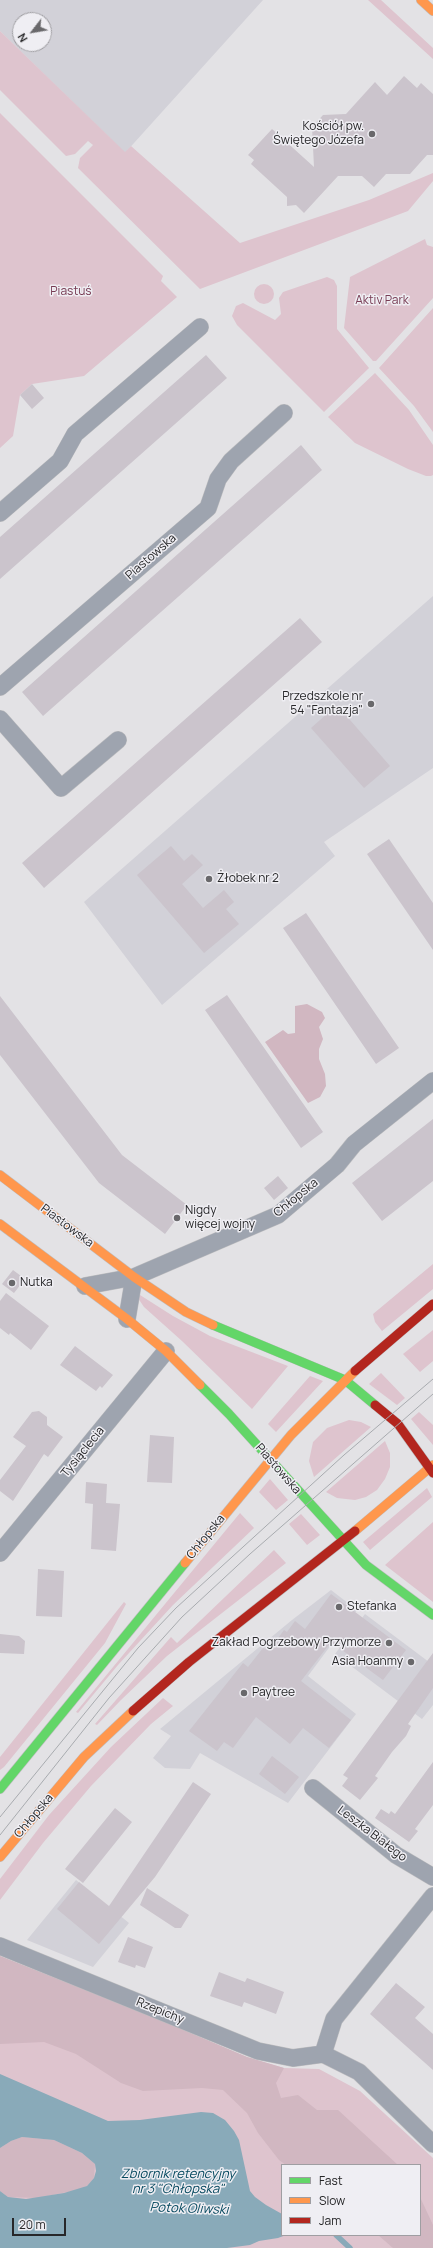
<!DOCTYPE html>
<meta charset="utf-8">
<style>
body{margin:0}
#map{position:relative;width:433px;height:2248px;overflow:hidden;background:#e3e2e5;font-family:Manrope,sans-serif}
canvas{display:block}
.legend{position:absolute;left:281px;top:2164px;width:140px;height:72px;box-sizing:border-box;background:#efeef3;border:1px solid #9f9ea2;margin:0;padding:5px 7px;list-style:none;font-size:12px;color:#272729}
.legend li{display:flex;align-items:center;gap:8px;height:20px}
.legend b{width:20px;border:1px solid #9f9ea2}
.north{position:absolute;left:12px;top:12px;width:40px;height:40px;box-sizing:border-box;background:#efeef3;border:1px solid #9f9ea2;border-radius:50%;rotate:239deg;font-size:11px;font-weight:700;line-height:16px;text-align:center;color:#272729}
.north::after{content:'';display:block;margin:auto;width:14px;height:18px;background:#69686b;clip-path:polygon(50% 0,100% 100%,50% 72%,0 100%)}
.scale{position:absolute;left:12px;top:2218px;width:54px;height:18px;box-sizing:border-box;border:2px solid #272729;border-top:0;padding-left:5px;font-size:12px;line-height:14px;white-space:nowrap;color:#272729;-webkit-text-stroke:3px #efeef3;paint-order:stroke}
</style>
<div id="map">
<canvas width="433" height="2248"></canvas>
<ul class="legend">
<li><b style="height:5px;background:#63d668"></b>Fast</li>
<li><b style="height:5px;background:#ff974d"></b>Slow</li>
<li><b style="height:5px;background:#b3261e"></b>Jam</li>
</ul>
<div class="north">N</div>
<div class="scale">20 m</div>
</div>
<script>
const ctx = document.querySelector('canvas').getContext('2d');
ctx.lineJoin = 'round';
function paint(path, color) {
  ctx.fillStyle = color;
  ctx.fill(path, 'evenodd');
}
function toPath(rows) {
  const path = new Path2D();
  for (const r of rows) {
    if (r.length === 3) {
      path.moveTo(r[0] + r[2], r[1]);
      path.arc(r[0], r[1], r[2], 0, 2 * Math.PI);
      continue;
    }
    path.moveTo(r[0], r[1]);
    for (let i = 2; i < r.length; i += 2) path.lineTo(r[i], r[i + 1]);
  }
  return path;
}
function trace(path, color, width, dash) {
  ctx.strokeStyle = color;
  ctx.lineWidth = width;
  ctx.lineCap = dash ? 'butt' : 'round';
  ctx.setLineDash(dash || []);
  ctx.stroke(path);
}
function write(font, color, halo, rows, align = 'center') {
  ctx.font = font + ' Manrope,sans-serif';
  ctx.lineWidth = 3;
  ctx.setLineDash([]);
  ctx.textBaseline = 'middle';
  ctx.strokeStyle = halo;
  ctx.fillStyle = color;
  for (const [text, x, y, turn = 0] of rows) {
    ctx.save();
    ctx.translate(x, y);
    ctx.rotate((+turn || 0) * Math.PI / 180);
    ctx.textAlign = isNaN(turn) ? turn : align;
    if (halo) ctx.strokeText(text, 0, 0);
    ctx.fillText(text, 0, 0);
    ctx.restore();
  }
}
paint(toPath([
 [0,0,263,0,125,153,0,31],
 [20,20,44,20,44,44,20,44],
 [433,596,433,768,324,842,335,856,162,1005,84,902],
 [331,1590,357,1610,308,1676,356,1714,288,1803,200,1753,190,1769,165,1768,153,1758,171,1736,160,1729,292,1620],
 [365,1614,433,1665,433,1705,422,1719,335,1654],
 [76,1880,129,1923,93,1967,27,1940]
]), '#d2d1d8');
paint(toPath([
 [368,0,381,0,433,48,433,59],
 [0,31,125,152,131,146,240,243,369,200,433,173,433,181,408,211,200,289,78,168,80,158,93,145,88,141,75,154,66,156,0,90],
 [0,113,163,276,161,281,177,297,84,376,32,384,20,395,13,436,0,448],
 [425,239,427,245,433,247,433,298,376,361,373,361,344,328,350,277],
 [327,277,334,280,337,286,337,329,369,368,324,412,237,325,232,316,236,306,243,303,275,320,281,314,279,298,283,292],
 [264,294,10],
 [433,308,433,432,414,406,379,368],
 [375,373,409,410,433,445,433,475,431,476,426,476,408,469,355,443,328,417],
 [433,1264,433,1289,382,1331,375,1322,373,1314],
 [140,1295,173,1316,210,1336,288,1366,252,1409,182,1341,144,1307,138,1298],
 [433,1330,433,1361,420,1372,403,1354],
 [381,1373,405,1398,397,1405,369,1384],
 [310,1376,323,1381,276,1432,268,1424],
 [419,1412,433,1425,433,1445,411,1419],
 [349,1420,361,1422,371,1427,314,1477,309,1461,313,1442,327,1428],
 [385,1441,390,1453,390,1467,385,1479,377,1490,366,1497,355,1500,337,1498,326,1492],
 [270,1479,288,1500,276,1510,259,1492],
 [427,1488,432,1497,370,1550,363,1542],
 [240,1513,254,1528,173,1605,118,1665,78,1713,76,1712],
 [301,1514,320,1535,307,1545,289,1524],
 [433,1522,433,1602,385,1565],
 [274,1550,286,1563,167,1656,121,1700,97,1725,95,1724,171,1637,177,1643],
 [124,1602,126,1604,105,1643,4,1767,0,1770,0,1757],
 [163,1698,173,1706,151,1724,91,1786,43,1843,0,1900,0,1879,49,1815,111,1747],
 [0,1956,247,2057,284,2068,319,2069,360,2091,433,2158,433,2248,0,2248],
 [282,2165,420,2165,420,2235,282,2235]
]), '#dec4ce');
paint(toPath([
 [307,1004,322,1012,325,1018,319,1027,323,1039,319,1049,319,1059,325,1074,326,1086,320,1097,308,1103,265,1042,283,1030,288,1034,295,1033,295,1006],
 [0,1956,142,2012,247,2057,284,2068,276,2083,281,2098,298,2095,317,2110,338,2110,398,2165,286,2165,279,2160,258,2133,247,2113,223,2090,202,2088,143,2091,121,2083,76,2054,44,2042,0,2044],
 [22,2137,54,2140,82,2153,95,2164,94,2178,87,2186,78,2190,37,2198,8,2197,0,2191,0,2148,11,2141],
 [420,2197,433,2225,433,2248,393,2248,378,2235,420,2235]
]), '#d1b7c1');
paint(toPath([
 [0,2074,108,2121,140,2120,201,2112,213,2113,225,2120,234,2131,239,2140,250,2191,255,2197,266,2205,282,2214,282,2235,286,2235,278,2238,259,2241,250,2245,227,2248,0,2248,0,2191,8,2197,26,2199,64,2193,87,2186,94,2178,96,2171,95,2164,82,2153,54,2140,22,2137,11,2141,0,2148]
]), '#89aab9');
trace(toPath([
 [336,2235,350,2248]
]), '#89aab9', 5.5);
paint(toPath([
 [404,76,417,88,421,83,433,94,433,155,427,155,410,174,386,174,374,187,362,176,338,176,304,213,296,205,287,206,287,197,251,164,254,160,248,155,272,129,314,167,312,127,323,115,346,114,375,82,387,95],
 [206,355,227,378,0,579,0,537],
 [32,384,44,398,32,409,20,395],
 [301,445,322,470,43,716,22,692],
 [300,618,322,642,44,888,22,863],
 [337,705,390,766,364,788,311,728],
 [389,839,433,903,433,950,367,854],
 [171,846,184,861,192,854,203,865,182,884,203,908,224,890,234,902,226,909,239,924,204,953,137,875],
 [306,913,399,1048,376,1064,283,928],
 [227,995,323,1132,301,1148,205,1010],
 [0,996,122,1155,187,1205,165,1234,99,1183,0,1055],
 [433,1119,433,1181,382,1221,352,1183],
 [278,1176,288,1188,274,1200,264,1188],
 [13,1270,25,1279,14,1293,2,1284],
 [6,1293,49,1326,31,1350,10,1333,9,1335,0,1328,0,1301],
 [75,1346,113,1375,102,1388,100,1386,96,1391,60,1365],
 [39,1411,47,1417,47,1425,63,1437,48,1457,44,1454,13,1501,0,1491,0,1480,26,1446,13,1437,32,1412],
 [150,1435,174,1437,172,1483,147,1482],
 [86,1482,107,1484,106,1503,120,1504,116,1551,91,1549,93,1504,85,1503],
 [38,1569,64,1571,62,1617,36,1616],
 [331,1594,406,1650,383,1680,331,1642,318,1659,301,1681,351,1720,329,1748,303,1728,290,1744,256,1717,233,1748,224,1742,217,1751,189,1731,243,1663,248,1667,263,1648,266,1649,273,1639,276,1641,284,1630,287,1632,295,1621,305,1629],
 [0,1634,19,1636,25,1641,24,1654,0,1653],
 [433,1653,433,1688,408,1724,411,1726,406,1736,392,1752,375,1776,378,1778,360,1800,342,1786,348,1778,343,1775],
 [272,1756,299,1777,285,1794,259,1774],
 [433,1762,433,1805,415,1829,418,1831,409,1842,375,1818,381,1809,389,1814,391,1811,395,1814],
 [193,1782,211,1794,155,1877,99,1944,57,1909,79,1882,109,1906],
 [115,1808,132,1822,83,1883,65,1869],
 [147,1888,189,1915,181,1928,175,1928,140,1905],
 [128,1937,153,1947,145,1968,136,1965,135,1968,118,1962],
 [219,1972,245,1982,247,1978,284,1992,276,2014,244,2002,242,2007,210,1996],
 [396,1983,425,2007,415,2018,433,2034,433,2070,370,2014]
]), '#cbc4cc');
const street = toPath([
 [0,513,60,461,75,434,200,327],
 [0,687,208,508,218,479,231,461,284,413],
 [0,719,61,788,118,740],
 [85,1286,134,1277,278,1215,337,1165,354,1144,433,1081],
 [127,1319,134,1277],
 [0,1553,166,1351],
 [313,1788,396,1855,433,1877],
 [0,1946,258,2051,293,2058,323,2054,359,2072,433,2144],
 [323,2054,334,2019,433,1896]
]);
const fast = toPath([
 [213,1325,345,1380,375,1405],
 [200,1385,229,1414,366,1565,433,1615],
 [0,1789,185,1563]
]);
const slow = toPath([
 [421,0,433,11],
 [0,1175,134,1277,186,1312,213,1325],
 [0,1224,127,1319,166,1351,200,1385],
 [355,1531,433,1465],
 [185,1563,291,1435,355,1371],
 [0,1857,84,1757,133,1711]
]);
const jam = toPath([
 [355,1371,433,1304],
 [375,1405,398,1424,433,1473],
 [133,1711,189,1662,355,1531]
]);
trace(street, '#bdbdbf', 18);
trace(fast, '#bdbdbf', 10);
trace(slow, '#bdbdbf', 10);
trace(jam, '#bdbdbf', 10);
trace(street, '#9ea4af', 17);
trace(fast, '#63d668', 9);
trace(slow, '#ff974d', 9);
trace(jam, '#b3261e', 9);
trace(toPath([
 [0,1817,138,1648,176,1608,344,1455,433,1379],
 [0,1835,109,1698,182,1617,250,1554,433,1394]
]), '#a8abaf', 1);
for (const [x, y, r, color] of [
 [372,134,4,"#69686b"],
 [371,704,4,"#69686b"],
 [209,879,4,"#69686b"],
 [177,1218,4,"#69686b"],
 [12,1283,4,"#69686b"],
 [339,1607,4,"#69686b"],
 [389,1643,4,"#69686b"],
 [411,1662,4,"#69686b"],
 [244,1693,4,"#69686b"]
]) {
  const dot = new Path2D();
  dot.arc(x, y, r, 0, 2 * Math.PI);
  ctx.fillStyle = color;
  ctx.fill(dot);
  trace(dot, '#efeef3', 1.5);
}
write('12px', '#272729', '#efeef3', [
 ["Kościół pw.",364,127,"right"],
 ["Świętego Józefa",364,141,"right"],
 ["Przedszkole nr",363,697,"right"],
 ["54 \"Fantazja\"",363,711,"right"],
 ["Żłobek nr 2",217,879],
 ["Nigdy",185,1211],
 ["więcej wojny",185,1225],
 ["Nutka",20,1283],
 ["Stefanka",347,1607],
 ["Zakład Pogrzebowy Przymorze",381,1643,"right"],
 ["Asia Hoanmy",403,1662,"right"],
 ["Paytree",252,1693]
], 'left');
write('12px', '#773b53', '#efeef3', [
 ["Piastuś",71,292],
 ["Aktiv Park",382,301]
]);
write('12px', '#272729', '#efeef3', [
 ["Piastowska",151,557,-41],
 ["Chłopska",296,1198,-39],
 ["Piastowska",67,1226,37],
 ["Tysiąclecia",83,1452,-51],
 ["Piastowska",278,1469,49],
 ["Chłopska",206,1537,-51],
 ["Chłopska",34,1816,-50],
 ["Leszka Białego",372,1834,37],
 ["Rzepichy",160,2011,22]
]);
write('italic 13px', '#06495f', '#efeef3', [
 ["Zbiornik retencyjny",178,2174],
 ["nr 3 \"Chłopska\"",178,2189],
 ["Potok Oliwski",189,2209,2]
]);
</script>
